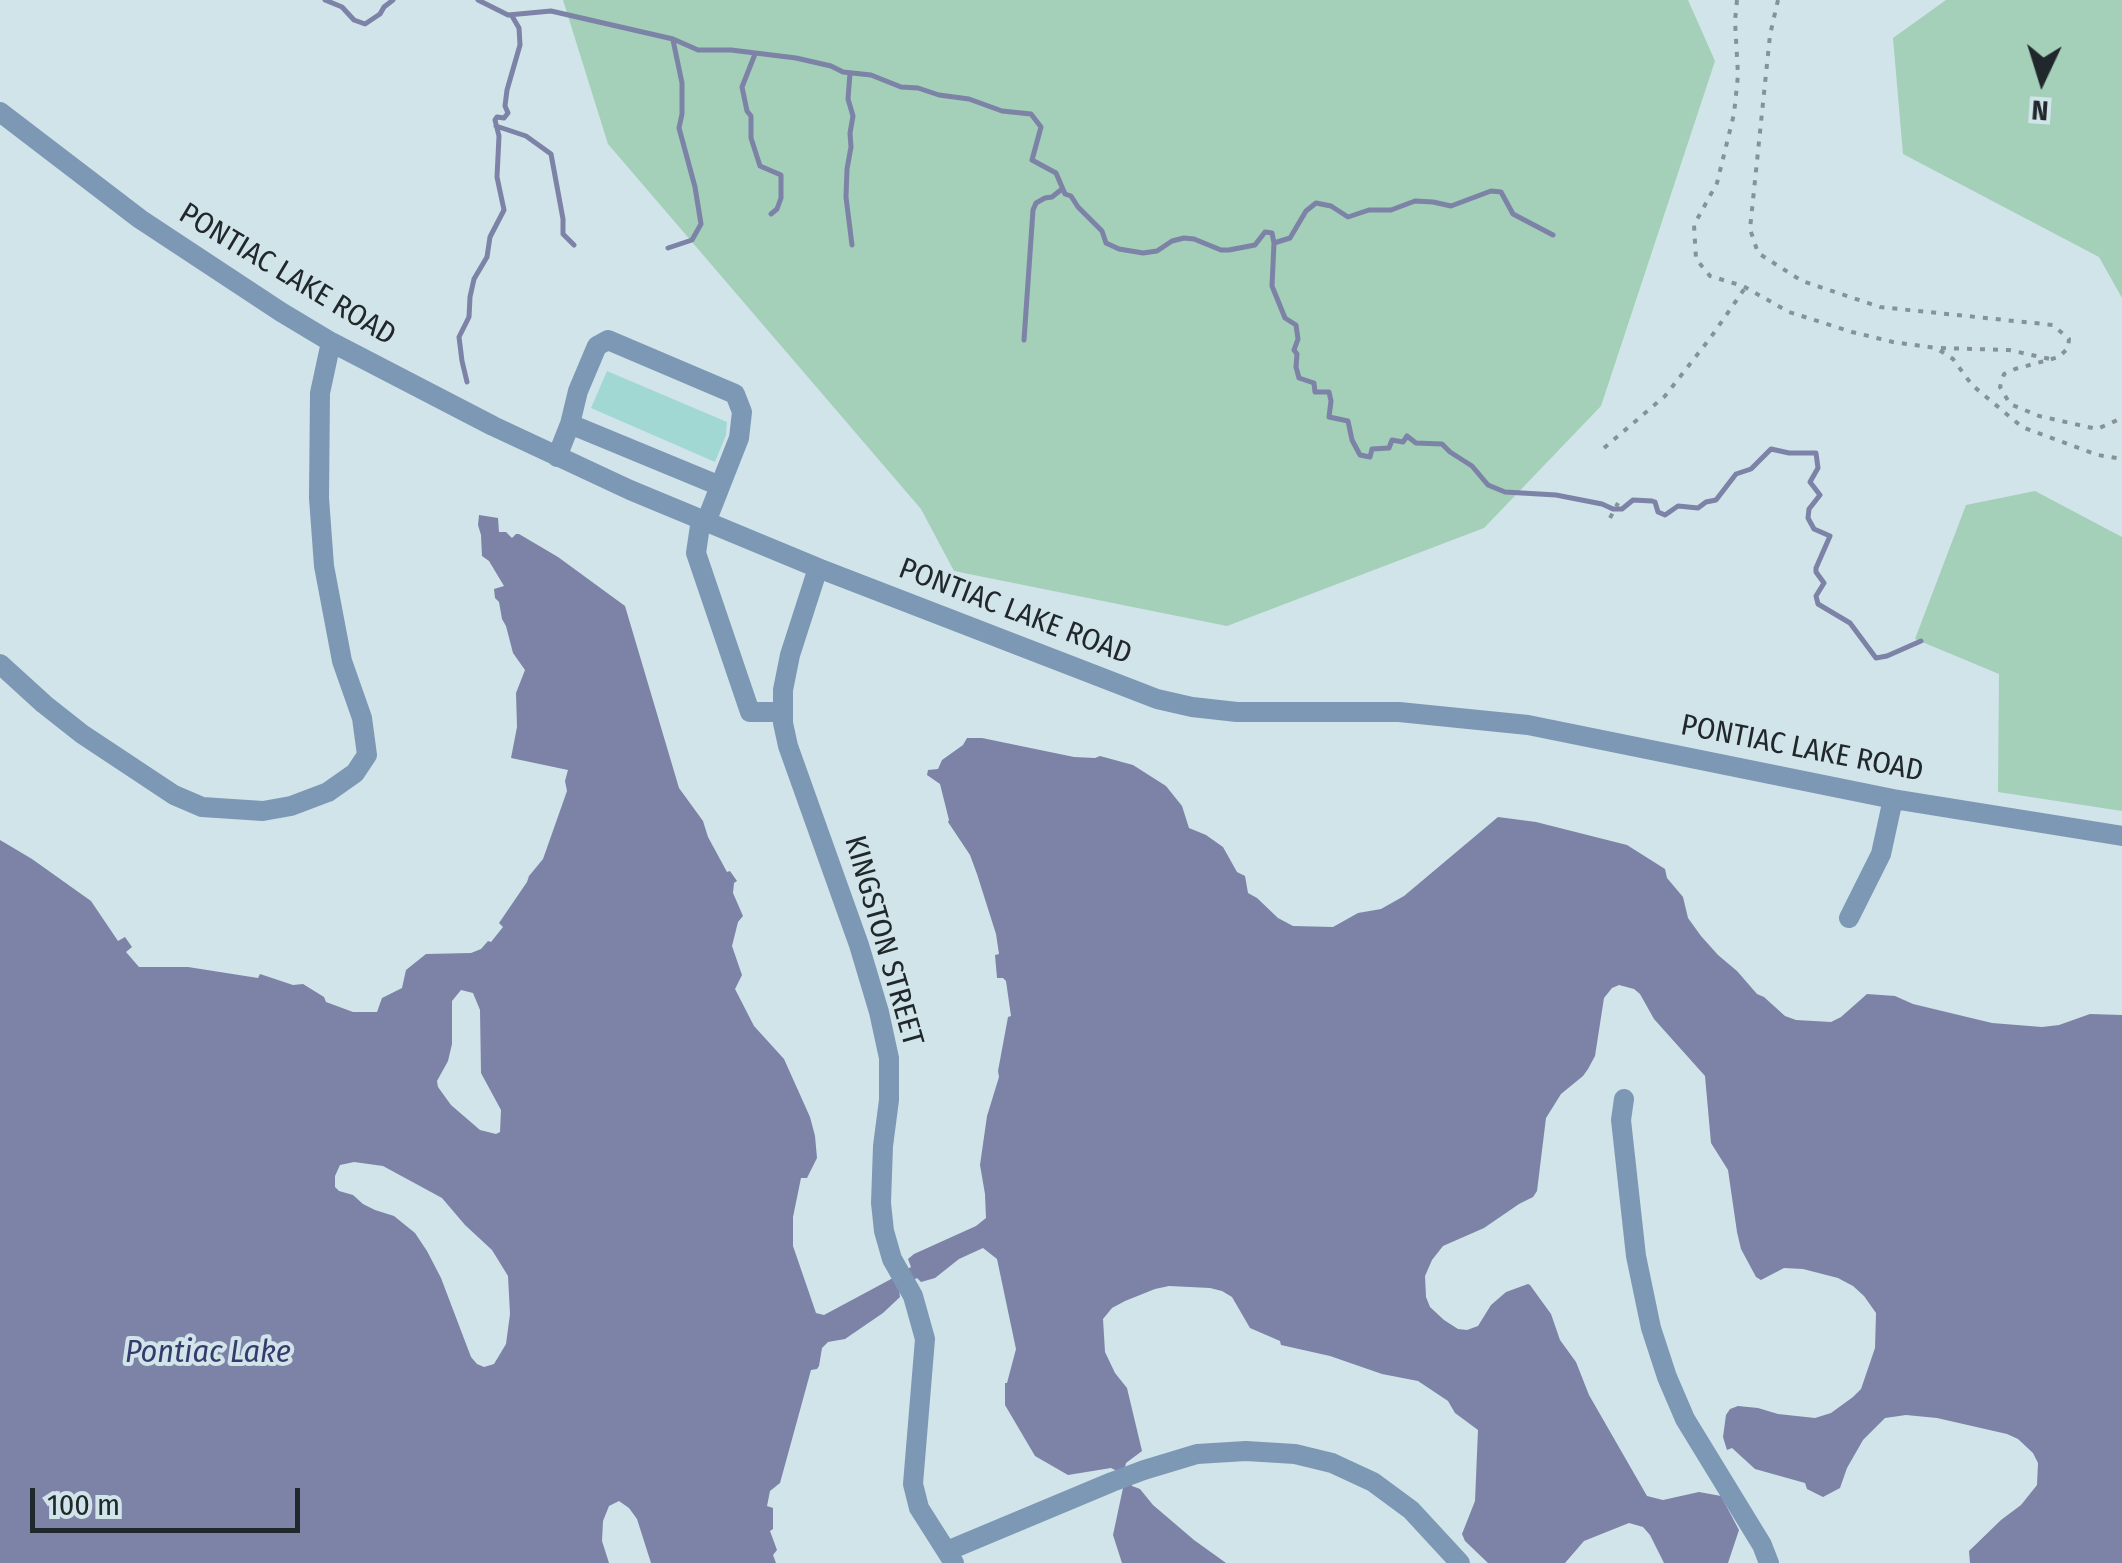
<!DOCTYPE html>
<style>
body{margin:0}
#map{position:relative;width:2122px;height:1563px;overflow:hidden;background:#d1e4ea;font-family:"Fira Sans Condensed",sans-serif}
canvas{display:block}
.north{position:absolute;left:1992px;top:30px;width:100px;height:100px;-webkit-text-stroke:8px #d1e4ea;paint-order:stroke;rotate:184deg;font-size:28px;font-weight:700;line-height:40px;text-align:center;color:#21282b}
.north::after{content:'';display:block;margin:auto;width:35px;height:45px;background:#21282b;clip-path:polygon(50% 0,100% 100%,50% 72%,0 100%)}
.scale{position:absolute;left:30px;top:1488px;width:270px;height:45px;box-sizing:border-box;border:5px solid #21282b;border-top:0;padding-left:12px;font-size:30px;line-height:35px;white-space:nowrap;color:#21282b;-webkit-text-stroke:8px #d1e4ea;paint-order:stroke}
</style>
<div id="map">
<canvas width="2122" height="1563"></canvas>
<div class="north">N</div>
<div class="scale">100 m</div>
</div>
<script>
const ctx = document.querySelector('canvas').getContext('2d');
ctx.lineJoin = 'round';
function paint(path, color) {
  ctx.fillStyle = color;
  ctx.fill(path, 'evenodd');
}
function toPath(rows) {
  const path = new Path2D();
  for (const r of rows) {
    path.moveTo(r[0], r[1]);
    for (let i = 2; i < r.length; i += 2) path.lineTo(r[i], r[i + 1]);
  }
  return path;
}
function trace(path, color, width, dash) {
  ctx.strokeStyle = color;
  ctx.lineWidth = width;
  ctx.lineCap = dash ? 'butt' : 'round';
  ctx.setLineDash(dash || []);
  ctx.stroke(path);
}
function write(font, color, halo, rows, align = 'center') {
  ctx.font = font + ' "Fira Sans Condensed",sans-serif';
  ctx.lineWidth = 8;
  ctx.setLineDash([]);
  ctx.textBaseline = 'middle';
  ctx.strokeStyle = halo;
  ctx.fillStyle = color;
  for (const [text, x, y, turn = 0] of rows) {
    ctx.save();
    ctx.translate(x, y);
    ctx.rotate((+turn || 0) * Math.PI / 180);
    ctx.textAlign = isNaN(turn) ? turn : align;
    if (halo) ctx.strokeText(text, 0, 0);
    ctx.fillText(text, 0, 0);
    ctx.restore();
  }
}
paint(toPath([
 [563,0,1688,0,1715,61,1601,406,1484,528,1227,626,954,571,921,509,608,144],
 [1946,0,2122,0,2122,298,2099,257,1903,154,1893,38],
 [2035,491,2122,537,2122,811,1998,792,1999,674,1915,639,1966,505]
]), '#a4cfb8');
paint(toPath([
 [479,515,498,518,499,532,506,532,512,538,516,534,519,534,558,557,625,606,679,788,703,821,708,837,727,872,730,871,737,881,734,883,733,893,743,916,738,922,732,946,742,975,735,989,754,1026,784,1059,810,1117,815,1136,817,1158,807,1178,801,1178,793,1217,793,1246,816,1313,824,1315,893,1278,911,1267,908,1259,914,1254,976,1226,986,1218,985,1194,980,1165,987,1116,999,1077,998,1071,1008,1017,1011,1016,1006,981,1003,978,997,978,995,955,999,954,996,934,977,874,970,855,948,822,949,820,940,784,927,775,928,770,938,769,942,760,963,745,967,738,982,738,1074,757,1095,758,1100,756,1133,765,1166,786,1182,806,1189,828,1206,835,1223,847,1237,872,1245,876,1248,893,1257,898,1278,918,1293,926,1333,927,1358,913,1381,909,1404,896,1498,817,1536,822,1627,845,1665,869,1667,878,1683,897,1688,918,1701,936,1718,955,1737,971,1757,994,1764,997,1785,1016,1796,1020,1831,1022,1841,1017,1867,994,1895,996,1913,1004,1992,1023,2042,1027,2059,1025,2090,1014,2122,1015,2122,1563,1970,1563,1969,1551,2001,1520,2021,1505,2037,1485,2038,1463,2033,1453,2018,1439,2007,1434,1937,1418,1906,1415,1885,1418,1863,1440,1847,1468,1840,1488,1823,1497,1807,1489,1805,1483,1755,1469,1732,1448,1727,1450,1723,1437,1726,1415,1730,1409,1738,1406,1758,1408,1778,1414,1815,1418,1831,1413,1853,1397,1861,1389,1875,1348,1876,1313,1864,1296,1853,1286,1838,1278,1803,1269,1784,1268,1761,1280,1756,1277,1741,1249,1737,1232,1728,1170,1711,1143,1705,1076,1654,1019,1640,994,1634,989,1619,985,1612,988,1604,998,1595,1056,1588,1069,1583,1076,1561,1094,1546,1118,1537,1191,1533,1197,1519,1204,1484,1228,1443,1246,1432,1260,1425,1276,1426,1297,1430,1307,1444,1320,1458,1329,1467,1330,1478,1326,1491,1305,1506,1292,1528,1284,1530,1285,1551,1314,1560,1340,1576,1362,1589,1395,1647,1496,1663,1500,1699,1492,1721,1496,1739,1530,1728,1563,1664,1563,1650,1535,1643,1527,1629,1523,1584,1541,1565,1563,1488,1563,1465,1541,1462,1534,1475,1501,1478,1430,1455,1413,1448,1401,1418,1381,1382,1374,1330,1356,1281,1345,1280,1341,1250,1328,1232,1297,1222,1291,1210,1288,1169,1286,1155,1289,1125,1301,1112,1308,1103,1319,1105,1352,1115,1373,1127,1388,1142,1451,1126,1463,1125,1467,1132,1486,1140,1489,1153,1505,1194,1540,1226,1563,1122,1563,1113,1535,1123,1488,1117,1471,1111,1468,1068,1475,1035,1456,1005,1405,1005,1383,1007,1383,1016,1349,997,1259,983,1248,959,1259,935,1278,921,1282,917,1278,899,1289,900,1297,883,1313,845,1339,828,1342,822,1348,819,1366,817,1369,811,1370,780,1483,770,1491,767,1506,773,1508,773,1529,770,1531,777,1550,773,1555,776,1563,651,1563,637,1519,629,1508,619,1501,609,1506,603,1521,602,1541,609,1563,0,1563,0,840,32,859,91,901,118,941,125,937,132,947,126,952,139,967,188,967,258,978,260,974,293,985,303,984,324,997,326,1002,353,1012,377,1012,382,998,402,988,406,970,426,954,471,953,481,949,488,941,491,942,503,927,499,923,527,882,529,876,543,859,567,791,565,781,568,770,511,758,517,727,516,693,525,670,513,653,506,626,502,619,499,602,495,598,494,589,504,586,489,561,482,556,481,535,478,525],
 [461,990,473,993,480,1010,481,1073,501,1110,500,1132,496,1134,480,1130,451,1105,438,1087,437,1081,448,1061,452,1044,452,1001],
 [354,1162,383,1166,442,1198,465,1225,492,1250,508,1276,510,1314,506,1344,494,1364,484,1367,477,1364,471,1357,441,1278,427,1251,415,1233,394,1216,375,1210,363,1204,353,1195,339,1191,335,1187,335,1176,340,1165]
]), '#7d82a7');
trace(toPath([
 [325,0,342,7,354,20,365,24,380,14,384,7,393,0],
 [478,0,508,15,551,11,673,39,698,50,731,50,796,58,831,66,843,72,871,75,901,87,918,88,939,95,969,99,1002,111,1031,114,1041,127,1032,160,1056,173,1065,194,1071,196,1078,207,1102,231,1106,243,1119,249,1143,253,1157,251,1172,241,1184,238,1194,239,1221,250,1229,250,1255,245,1265,232,1272,233,1274,243,1272,286,1285,318,1296,325,1298,339,1294,350,1297,354,1296,367,1299,378,1314,383,1315,392,1329,392,1331,401,1329,417,1348,421,1352,440,1360,455,1370,457,1372,449,1389,448,1392,440,1403,442,1407,436,1416,443,1442,444,1450,452,1472,466,1488,485,1505,492,1556,495,1602,504,1613,509,1622,509,1633,500,1652,501,1655,502,1658,512,1665,515,1678,506,1698,508,1706,502,1716,500,1736,474,1751,469,1771,449,1789,453,1816,453,1818,468,1810,482,1820,495,1809,509,1808,518,1814,529,1830,536,1816,568,1816,572,1824,583,1816,596,1818,604,1850,623,1876,658,1887,656,1921,641],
 [755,54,742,87,747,111,751,116,751,138,760,166,781,175,781,198,777,209,771,214],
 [850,73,848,99,853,116,850,133,851,147,847,169,846,197,852,245],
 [496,126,526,136,551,154,563,219,563,234,574,245],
 [1274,243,1290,238,1306,211,1316,203,1331,206,1348,217,1369,210,1391,210,1415,201,1433,202,1451,206,1491,191,1501,192,1513,214,1553,235],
 [668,248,692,240,701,224,695,187,679,128,682,114,682,83,673,40],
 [1024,340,1033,210,1036,203,1045,198,1052,197,1062,189],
 [467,382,462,361,459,337,469,317,470,297,474,279,487,257,490,237,504,210,497,177,499,136,495,120,497,117,504,118,508,113,505,106,507,90,520,45,519,28,512,16]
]), '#7d82a7', 5);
paint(toPath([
 [607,371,727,422,726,435,715,462,591,408]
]), '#a2d8d4');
trace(toPath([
 [1737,0,1735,21,1738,75,1734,114,1717,183,1694,225,1696,259,1710,276,1743,286,1789,312,1852,332,1893,342,1936,348,1953,359,1972,385,2022,427,2098,455,2122,459],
 [1778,0,1770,35,1750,229,1758,253,1802,281,1880,307,2053,325,2069,339,2068,348,2059,357,2015,369,2004,374,2000,387,2010,404,2039,416,2097,429,2122,418],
 [1941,348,2009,350,2050,359],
 [1604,448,1665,396,1711,337,1745,288],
 [1610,518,1618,503]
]), '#859398', 4, [5, 8]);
trace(toPath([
 [0,112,140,219,281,312,331,342,493,426,630,490,818,568,1157,699,1192,707,1237,712,1399,712,1528,725,1893,799,2122,836],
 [570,424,720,486],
 [557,457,570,424,578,391,597,346,608,340,735,394,742,412,739,438,706,522],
 [701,519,696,553,750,712,783,712],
 [818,568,790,655,783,690,783,723,788,746,859,945,879,1012,889,1058,889,1100,883,1146,881,1203,884,1231,892,1259,913,1296,925,1339,913,1484,919,1508,954,1563],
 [0,664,44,704,82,734,174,795,202,807,263,811,291,806,328,792,355,773,367,755,362,718,342,661,324,566,319,498,320,393,331,342],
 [1849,918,1881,854,1893,799],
 [1624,1099,1621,1120,1636,1256,1651,1328,1667,1377,1685,1419,1762,1545,1769,1563],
 [947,1551,1112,1482,1144,1470,1197,1454,1246,1451,1295,1454,1332,1463,1373,1482,1411,1510,1460,1563]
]), '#7d98b4', 20);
write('30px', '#21282b', '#d1e4ea', [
 ["PONTIAC LAKE ROAD",287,275,31],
 ["PONTIAC LAKE ROAD",1015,612,21],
 ["PONTIAC LAKE ROAD",1802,749,11],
 ["KINGSTON STREET",883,941,74]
]);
write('italic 32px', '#373a6d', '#d1e4ea', [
 ["Pontiac Lake",208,1353]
]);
</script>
